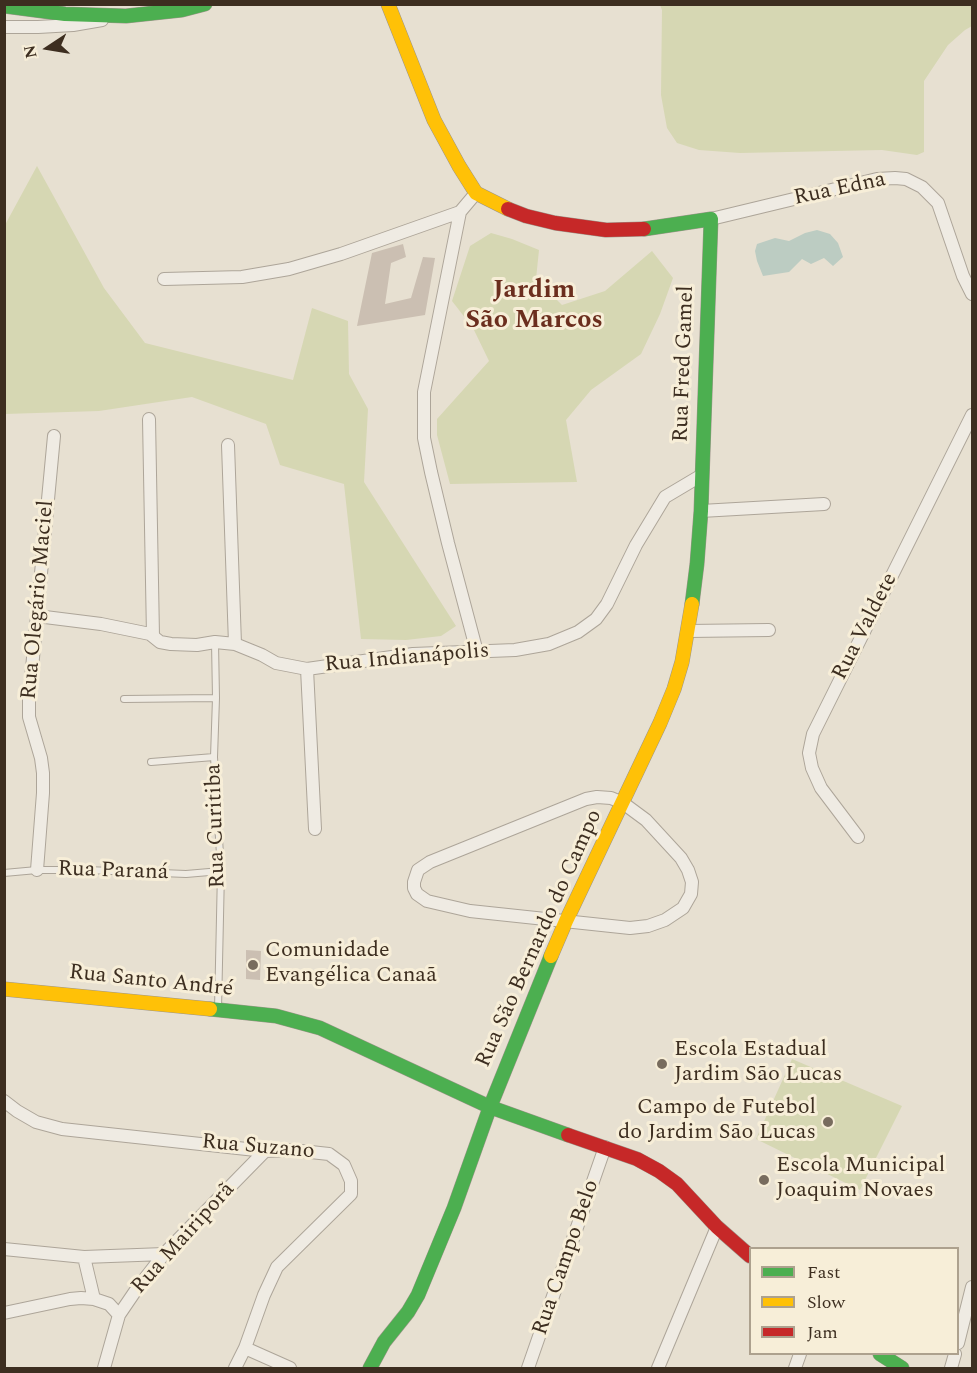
<!DOCTYPE html>
<meta charset="utf-8">
<style>
body{margin:0}
#map{position:relative;width:977px;height:1373px;overflow:hidden;background:#e7e0d1;font-family:Spectral,serif}
canvas{display:block}
.frame{position:absolute;inset:0;border:6px solid #3d2e20;pointer-events:none}
.legend{position:absolute;left:749px;top:1247px;width:210px;height:108px;box-sizing:border-box;background:#f7eed8;border:2px solid #ada18e;margin:0;padding:8px 10px;list-style:none;font-size:18px;color:#3d2e20}
.legend li{display:flex;align-items:center;gap:12px;height:30px}
.legend b{width:30px;border:2px solid #ada18e}
.north{position:absolute;left:18px;top:18px;width:60px;height:60px;-webkit-text-stroke:4px #f7eed8;paint-order:stroke;rotate:258deg;font-size:16px;font-weight:700;line-height:24px;text-align:center;color:#3d2e20}
.north::after{content:'';display:block;margin:auto;width:21px;height:27px;background:#3d2e20;clip-path:polygon(50% 0,100% 100%,50% 72%,0 100%)}
</style>
<div id="map">
<canvas width="977" height="1373"></canvas>
<div class="frame"></div>
<ul class="legend">
<li><b style="height:8px;background:#4caf50"></b>Fast</li>
<li><b style="height:8px;background:#ffc107"></b>Slow</li>
<li><b style="height:8px;background:#c62828"></b>Jam</li>
</ul>
<div class="north">N</div>
</div>
<script>
const ctx = document.querySelector('canvas').getContext('2d');
ctx.lineJoin = 'round';
function paint(path, color) {
  ctx.fillStyle = color;
  ctx.fill(path, 'evenodd');
}
function toPath(rows) {
  const path = new Path2D();
  for (const r of rows) {
    path.moveTo(r[0], r[1]);
    for (let i = 2; i < r.length; i += 2) path.lineTo(r[i], r[i + 1]);
  }
  return path;
}
function trace(path, color, width, dash) {
  ctx.strokeStyle = color;
  ctx.lineWidth = width;
  ctx.lineCap = dash ? 'butt' : 'round';
  ctx.setLineDash(dash || []);
  ctx.stroke(path);
}
function write(font, color, halo, rows, align = 'center') {
  ctx.font = font + ' Spectral,serif';
  ctx.lineWidth = 6;
  ctx.setLineDash([]);
  ctx.textBaseline = 'middle';
  ctx.strokeStyle = halo;
  ctx.fillStyle = color;
  for (const [text, x, y, turn = 0] of rows) {
    ctx.save();
    ctx.translate(x, y);
    ctx.rotate((+turn || 0) * Math.PI / 180);
    ctx.textAlign = isNaN(turn) ? turn : align;
    if (halo) ctx.strokeText(text, 0, 0);
    ctx.fillText(text, 0, 0);
    ctx.restore();
  }
}
paint(toPath([
 [660,5,972,5,972,26,965,30,948,45,924,81,924,152,917,155,882,150,740,153,699,150,677,143,667,128,661,95,662,10],
 [37,166,104,288,145,343,293,380,312,308,348,321,349,374,368,409,364,482,456,626,441,636,406,640,361,639,344,484,280,465,266,424,192,397,99,411,5,414,5,225],
 [491,233,512,239,539,250,536,279,562,305,605,291,652,251,673,278,660,314,641,354,591,390,566,420,577,482,450,484,437,435,437,419,489,361,473,328,452,301,470,246],
 [792,1059,902,1106,860,1190,756,1139]
]), '#d6d7b3');
paint(toPath([
 [817,230,830,234,838,243,843,257,833,266,824,258,811,264,802,259,789,272,763,276,757,261,755,251,757,244,775,238,789,241,805,233]
]), '#bcccc2');
paint(toPath([
 [403,244,406,257,391,263,385,304,411,298,423,257,435,258,425,315,357,326,372,253],
 [246,950,261,951,260,980,246,979]
]), '#cbbfb2');
const lane = toPath([
 [215,642,216,698,214,757,221,871,218,1009],
 [124,699,216,698],
 [151,762,214,757],
 [4,873,37,870,87,870,186,874,221,871]
]);
const street = toPath([
 [4,27,38,27,73,25,102,20],
 [476,193,460,212,424,392,424,438,431,472,448,543,477,652],
 [711,219,877,179,895,178,906,179,922,187,938,203,963,276,972,294],
 [164,279,242,277,289,269,341,254,460,212],
 [149,419,153,636],
 [228,445,235,644],
 [701,511,824,504],
 [37,616,101,624,150,634,160,642,171,644,197,645,215,642,235,644,262,655,276,663,307,669,413,654,515,650,549,644,578,632,596,619,607,604,636,545,665,497,702,475],
 [688,631,769,630],
 [307,669,315,829],
 [597,797,611,798,623,803,646,820,681,858,688,870,692,882,691,894,683,908,665,920,648,926,630,928,470,911,427,901,417,894,414,888,414,882,418,870,430,862,586,799,597,797],
 [858,837,821,788,812,768,809,753,813,734,972,415],
 [37,870,43,793,43,773,41,758,29,717,29,700,54,436],
 [4,1101,17,1111,36,1122,62,1129,265,1151,292,1150,329,1154,344,1165,351,1181,351,1194,277,1267,264,1295,245,1348,235,1368],
 [4,1249,84,1257,164,1254],
 [84,1257,94,1299],
 [4,1313,70,1299,81,1298,94,1299,109,1304,119,1315],
 [958,1343,972,1287],
 [245,1348,290,1368],
 [104,1368,119,1315,136,1290,164,1254,265,1151],
 [528,1368,605,1147],
 [658,1368,717,1227],
 [795,1368,800,1354],
 [951,1368,955,1354]
]);
const fast = toPath([
 [4,6,65,14,126,16,182,10,205,4],
 [644,229,711,219,701,511,697,564,692,604],
 [210,1009,276,1016,320,1028,490,1107,568,1135],
 [880,1354,902,1368],
 [370,1368,384,1342,408,1312,418,1295,454,1208,490,1107,551,956]
]);
const slow = toPath([
 [388,4,434,120,459,166,476,193,508,209],
 [551,956,566,921,660,723,674,689,682,662,692,604],
 [4,989,210,1009]
]);
const jam = toPath([
 [508,209,526,216,555,223,606,230,644,229],
 [568,1135,637,1159,659,1171,677,1184,717,1227,750,1256]
]);
trace(lane, '#ada599', 8);
trace(street, '#ada599', 14);
trace(fast, '#9c958a', 15);
trace(slow, '#9c958a', 15);
trace(jam, '#9c958a', 15);
trace(lane, '#efebe3', 6);
trace(street, '#efebe3', 12);
trace(fast, '#4caf50', 14);
trace(slow, '#ffc107', 14);
trace(jam, '#c62828', 14);
for (const [x, y, r, color] of [
 [253,965,6,"#786c5e"],
 [662,1064,6,"#786c5e"],
 [828,1122,6,"#786c5e"],
 [764,1180,6,"#786c5e"]
]) {
  const dot = new Path2D();
  dot.arc(x, y, r, 0, 2 * Math.PI);
  ctx.fillStyle = color;
  ctx.fill(dot);
  trace(dot, '#f7eed8', 2);
}
write('22px', '#3d2e20', '#f7eed8', [
 ["Rua Edna",840,190,-12],
 ["Rua Fred Gamel",685,364,-88],
 ["Rua Olegário Maciel",39,600,-85],
 ["Rua Valdete",866,627,-63],
 ["Rua Indianápolis",407,659,-5],
 ["Rua Curitiba",217,826,-92],
 ["Rua Paraná",113,872,2],
 ["Rua São Bernardo do Campo",540,939,-66],
 ["Rua Santo André",151,982,6],
 ["Rua Suzano",258,1148,5],
 ["Rua Mairiporã",184,1239,-48],
 ["Rua Campo Belo",567,1258,-71]
]);
write('22px', '#3d2e20', '#f7eed8', [
 ["Comunidade",265,952],
 ["Evangélica Canaã",265,977],
 ["Escola Estadual",674,1051],
 ["Jardim São Lucas",674,1076],
 ["Campo de Futebol",816,1109,"right"],
 ["do Jardim São Lucas",816,1134,"right"],
 ["Escola Municipal",776,1167],
 ["Joaquim Novaes",776,1192]
], 'left');
write('bold 26px', '#6b2e1e', '#f7eed8', [
 ["Jardim",534,292],
 ["São Marcos",534,322]
]);
</script>
